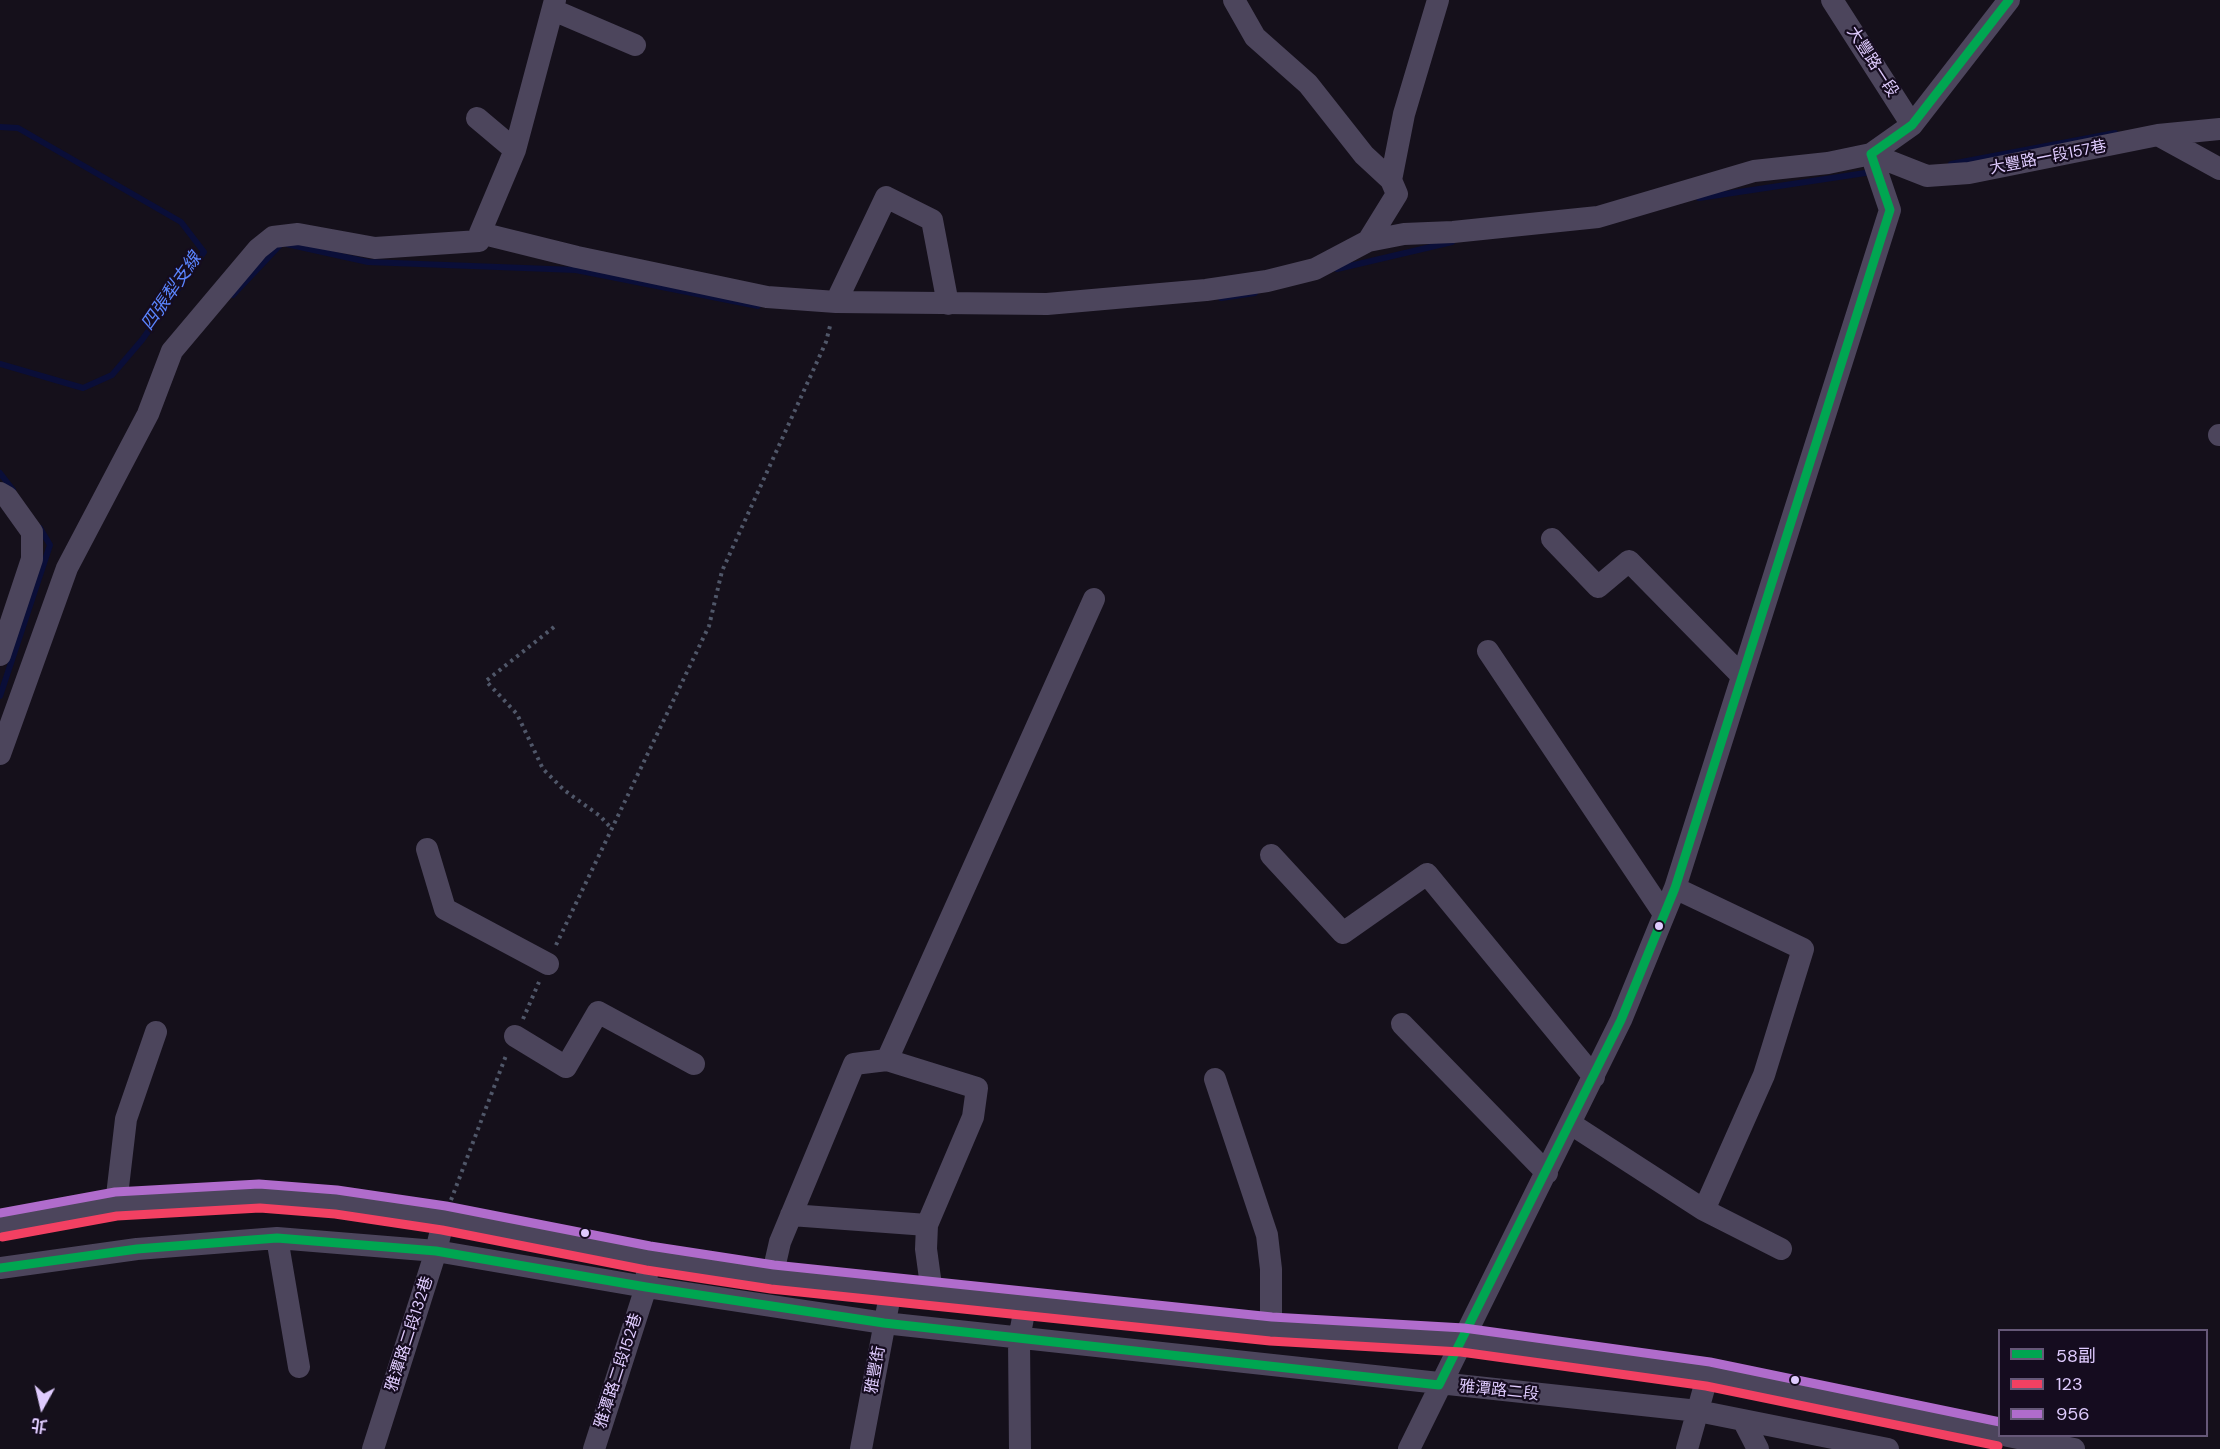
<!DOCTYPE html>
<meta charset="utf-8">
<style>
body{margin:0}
#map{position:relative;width:2220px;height:1449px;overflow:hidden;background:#15101b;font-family:"DM Sans","Noto Sans TC",sans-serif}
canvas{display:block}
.legend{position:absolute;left:1998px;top:1329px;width:210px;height:108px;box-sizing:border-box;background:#150c1f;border:2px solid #665878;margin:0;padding:8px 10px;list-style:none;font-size:18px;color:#dfcbfe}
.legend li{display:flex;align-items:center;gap:12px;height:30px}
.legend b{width:30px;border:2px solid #665878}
.north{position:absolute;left:12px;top:1377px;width:60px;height:60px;-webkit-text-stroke:4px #150c1f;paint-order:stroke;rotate:188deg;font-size:16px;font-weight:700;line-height:24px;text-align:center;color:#dfcbfe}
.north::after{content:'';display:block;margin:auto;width:21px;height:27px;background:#dfcbfe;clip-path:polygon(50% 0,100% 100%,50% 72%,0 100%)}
</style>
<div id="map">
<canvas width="2220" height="1449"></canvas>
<ul class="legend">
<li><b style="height:8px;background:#00a651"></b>58副</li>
<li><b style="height:8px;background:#f24062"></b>123</li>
<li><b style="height:8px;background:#b06ccc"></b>956</li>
</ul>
<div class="north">北</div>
</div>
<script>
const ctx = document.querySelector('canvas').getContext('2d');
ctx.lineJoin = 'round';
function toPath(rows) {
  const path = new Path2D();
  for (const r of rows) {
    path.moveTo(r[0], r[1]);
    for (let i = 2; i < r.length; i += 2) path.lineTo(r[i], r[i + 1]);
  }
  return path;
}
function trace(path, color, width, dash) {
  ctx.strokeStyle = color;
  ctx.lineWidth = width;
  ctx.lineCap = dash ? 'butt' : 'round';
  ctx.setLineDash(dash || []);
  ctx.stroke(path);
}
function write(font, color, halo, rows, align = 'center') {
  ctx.font = font + ' "DM Sans","Noto Sans TC",sans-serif';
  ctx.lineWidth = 4.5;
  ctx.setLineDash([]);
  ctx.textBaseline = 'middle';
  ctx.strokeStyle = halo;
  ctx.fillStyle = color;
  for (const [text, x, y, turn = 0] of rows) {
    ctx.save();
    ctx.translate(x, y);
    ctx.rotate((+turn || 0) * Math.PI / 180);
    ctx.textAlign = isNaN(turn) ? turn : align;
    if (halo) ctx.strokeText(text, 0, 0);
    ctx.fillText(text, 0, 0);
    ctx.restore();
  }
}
trace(toPath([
 [0,127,18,128,181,222,204,252,142,340,112,375,83,388,0,364],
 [1951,164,2115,133],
 [1699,198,1872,172],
 [1337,269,1452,242],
 [233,295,282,243,368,262,576,270,758,306],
 [1221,298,1255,293],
 [0,473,13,490],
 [0,696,50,545,40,528]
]), '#0a0e38', 6);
trace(toPath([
 [554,627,486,681,517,714,543,769,564,790,600,816,612,829],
 [556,945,709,626,722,571,826,342,831,322],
 [523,1019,539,982],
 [451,1200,507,1053]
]), '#505769', 4, [3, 4.5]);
trace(toPath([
 [1234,0,1255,37,1308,84,1364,155,1391,180,1397,194,1368,241],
 [1832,0,1912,125],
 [553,10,635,45],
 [477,118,515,150],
 [2158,135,2220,169],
 [1391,180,1404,114,1438,0],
 [480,233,515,150,555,0],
 [836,302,886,197,932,220,948,304],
 [2219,435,2220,435],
 [0,493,7,497,32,532,32,559,0,655],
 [1552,539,1598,587,1629,561,1742,676],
 [1488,651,1664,914],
 [0,754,67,568,148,414,172,351,258,249,273,237,298,234,375,248,479,241,480,233,577,257,767,297,836,302,1047,304,1206,290,1267,281,1315,269,1368,241,1404,234,1453,232,1598,217,1754,171,1828,163,1871,154,1927,176,1969,173,2158,135,2220,129],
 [427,849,445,909,548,964],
 [1271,855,1343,933,1427,874,1594,1077],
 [1402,1024,1547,1173],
 [515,1036,566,1067,598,1012,694,1064],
 [887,1060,977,1088,973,1117,927,1225,926,1249,932,1293],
 [1215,1079,1267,1235,1271,1269,1271,1329],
 [1571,1124,1704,1210,1764,1075,1803,949,1675,888],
 [116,1204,126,1119,156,1032],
 [1704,1210,1781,1249],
 [791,1215,927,1225],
 [0,1225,116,1204,260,1196,336,1202,444,1218,648,1258,772,1277,1271,1329,1462,1340,1708,1374,2000,1434],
 [277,1238,299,1367],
 [0,1268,137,1249,277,1238,436,1251,646,1287,884,1323,1698,1411,1888,1449],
 [772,1277,780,1242,854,1064,887,1060,1094,599],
 [1743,1420,1758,1449],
 [2008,1436,2074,1449],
 [373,1449,436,1251,444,1218],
 [594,1449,646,1287,647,1272],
 [861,1449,891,1290],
 [1020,1449,1019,1339,1026,1302],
 [1409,1449,1621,1020,1675,888,1890,210,1871,154,1912,125,2009,0],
 [1687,1449,1708,1374]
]), '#4c455c', 22);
trace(toPath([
 [0,1268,137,1249,277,1238,436,1251,646,1287,884,1323,1439,1385,1621,1020,1675,888,1890,210,1871,154,1912,125,2009,0]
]), '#00a651', 9);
trace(toPath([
 [2,1237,117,1216,260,1208,335,1214,442,1230,646,1270,771,1289,1270,1341,1461,1352,1706,1386,1998,1446]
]), '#f24062', 9);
trace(toPath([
 [0,1213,115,1192,259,1184,337,1190,446,1206,650,1246,774,1265,1272,1317,1464,1328,1710,1362,2000,1422]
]), '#b06ccc', 9);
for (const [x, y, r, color] of [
 [1659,926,5,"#dfcbfe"],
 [585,1233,5,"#dfcbfe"],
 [1795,1380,5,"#dfcbfe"]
]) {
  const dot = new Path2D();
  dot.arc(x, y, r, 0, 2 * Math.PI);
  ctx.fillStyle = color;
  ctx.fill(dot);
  trace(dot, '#150c1f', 2);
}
write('16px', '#dfcbfe', '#150c1f', [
 ["大豐路一段",1872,62,57],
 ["大豐路一段157巷",2048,158,-11],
 ["雅潭路二段132巷",410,1334,-72],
 ["雅豐街",876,1370,-80],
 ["雅潭路二段152巷",619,1371,-72],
 ["雅潭路二段",1499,1391,6]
]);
write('italic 18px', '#5a84fd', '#150c1f', [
 ["四張犁支線",172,292,-55]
]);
</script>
